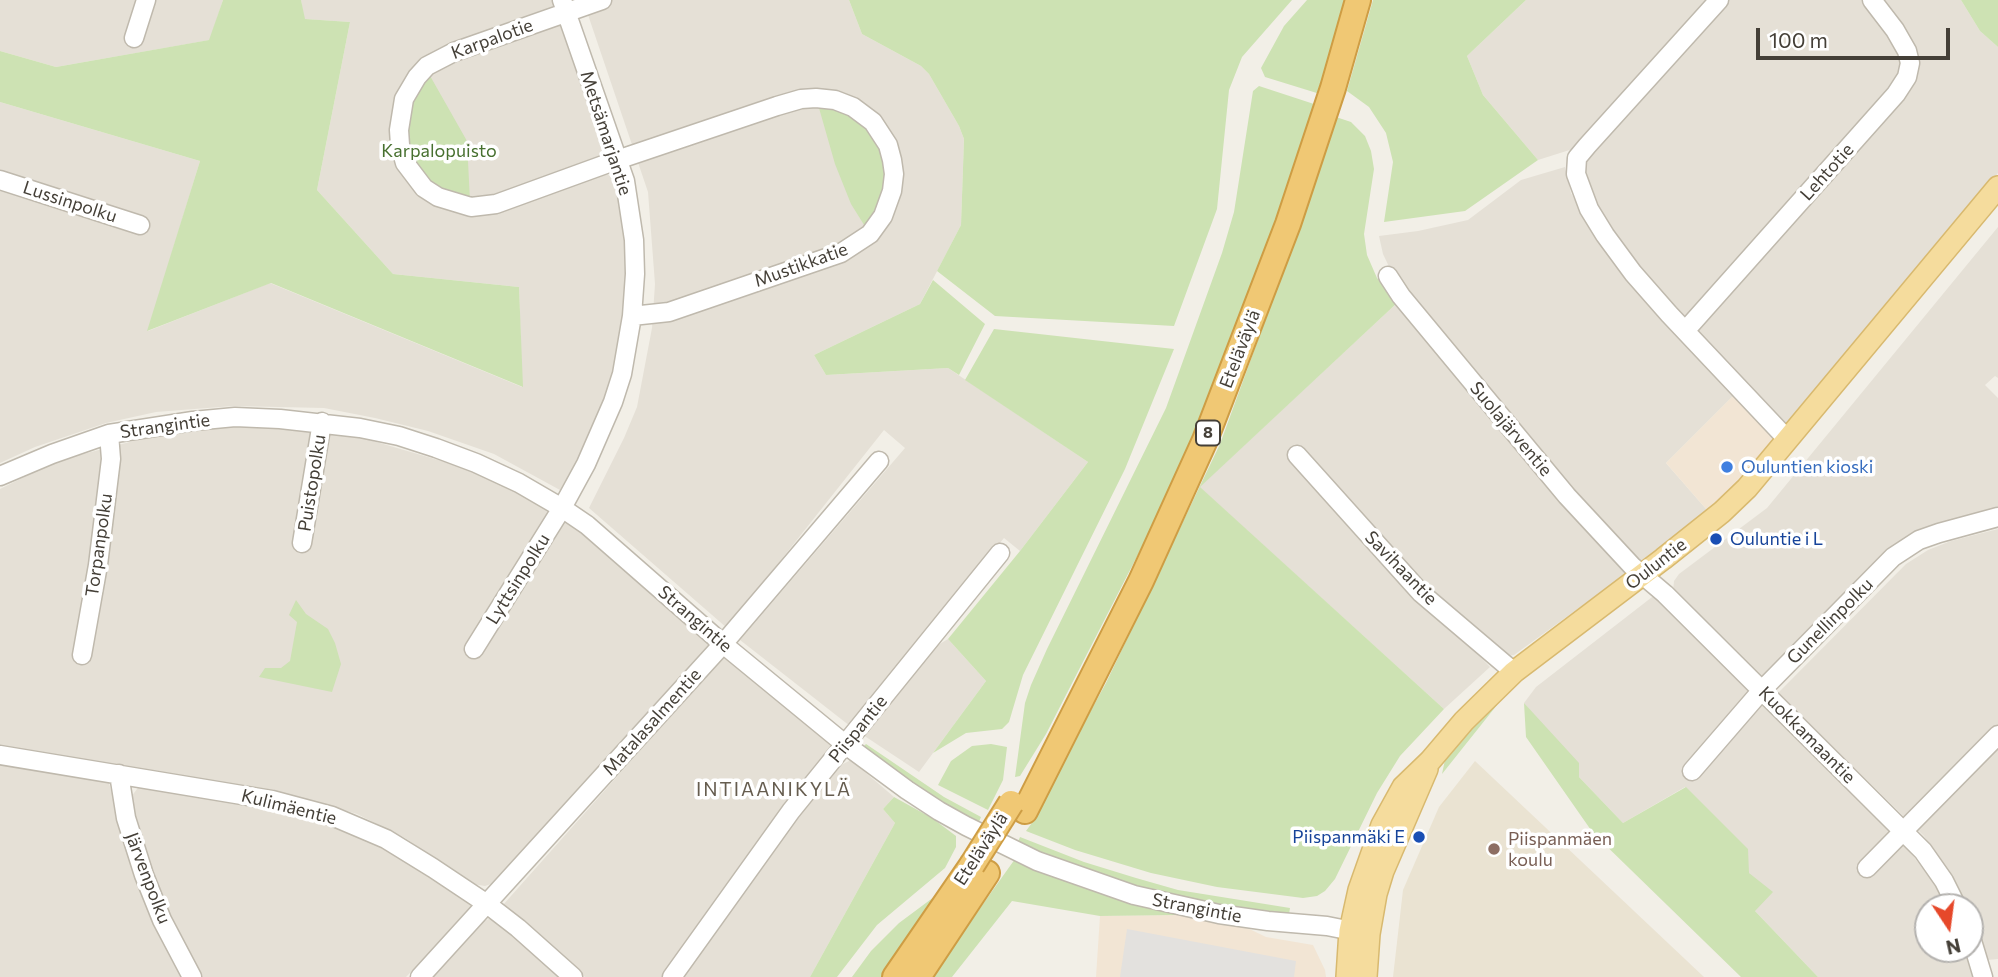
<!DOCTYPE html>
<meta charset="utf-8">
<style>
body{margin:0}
#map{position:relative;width:1998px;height:977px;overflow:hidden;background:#f2efe7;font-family:Commissioner,sans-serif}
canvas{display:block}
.north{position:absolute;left:1914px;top:893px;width:70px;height:70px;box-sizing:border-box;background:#fff;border:2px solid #b4b2af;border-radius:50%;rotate:167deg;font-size:19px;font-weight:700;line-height:28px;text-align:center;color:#443f37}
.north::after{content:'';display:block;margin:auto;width:24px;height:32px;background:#e6482a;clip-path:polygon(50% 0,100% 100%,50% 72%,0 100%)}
.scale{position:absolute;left:1756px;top:28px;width:194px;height:32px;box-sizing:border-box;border:4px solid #443f37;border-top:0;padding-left:9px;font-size:21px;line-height:24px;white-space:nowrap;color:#443f37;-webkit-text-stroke:5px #fff;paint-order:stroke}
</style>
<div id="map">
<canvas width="1998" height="977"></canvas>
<div class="north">N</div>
<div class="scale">100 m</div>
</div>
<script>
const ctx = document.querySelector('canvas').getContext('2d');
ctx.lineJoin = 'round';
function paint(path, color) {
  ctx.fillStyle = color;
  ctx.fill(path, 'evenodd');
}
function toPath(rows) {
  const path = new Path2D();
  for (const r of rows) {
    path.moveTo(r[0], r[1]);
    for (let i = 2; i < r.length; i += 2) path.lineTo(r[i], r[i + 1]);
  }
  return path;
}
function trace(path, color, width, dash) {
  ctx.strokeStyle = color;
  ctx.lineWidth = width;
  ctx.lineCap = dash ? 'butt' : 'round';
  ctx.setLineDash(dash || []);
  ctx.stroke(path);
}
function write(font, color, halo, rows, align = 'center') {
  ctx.font = font + ' Commissioner,sans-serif';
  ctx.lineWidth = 7;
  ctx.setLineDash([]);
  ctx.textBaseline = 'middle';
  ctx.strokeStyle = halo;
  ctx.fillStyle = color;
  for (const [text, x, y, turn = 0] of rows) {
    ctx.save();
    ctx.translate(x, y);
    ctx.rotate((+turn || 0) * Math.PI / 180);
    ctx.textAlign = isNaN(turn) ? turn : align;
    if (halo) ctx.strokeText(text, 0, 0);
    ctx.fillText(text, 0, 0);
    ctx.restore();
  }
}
paint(toPath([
 [0,0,223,0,210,40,56,67,0,51],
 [301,0,554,0,558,11,425,59,408,73,400,90,393,113,392,144,454,209,606,173,616,181,623,207,627,262,624,325,615,373,596,427,560,490,494,454,428,431,375,418,324,408,233,406,156,412,106,423,35,447,0,463,0,102,200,161,148,331,270,283,522,387,519,287,393,274,317,190,350,22,304,19],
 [583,0,849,0,862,34,921,66,929,74,959,126,964,139,961,225,920,304,814,355,826,375,948,368,1088,462,1020,551,1004,538,850,726,740,640,905,448,884,430,727,628,589,508,624,438,637,407,652,328,655,284,648,192],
 [1526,0,1711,0,1579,147,1538,160,1483,95,1467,56],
 [1729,0,1961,0,1980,31,1998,47,1998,173,1787,431,1662,294,1612,230,1589,192,1582,173,1584,160],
 [559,21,608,155,498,198,470,201,429,74,453,58],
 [1565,167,1571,193,1581,211,1735,394,1666,463,1707,510,1639,566,1571,494,1393,275,1383,254,1379,236,1418,231,1468,220,1521,180],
 [1998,227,1998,378,1995,376,1985,385,1998,398,1998,511,1926,528,1901,541,1763,681,1673,591,1674,581,1679,574,1767,508],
 [1397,303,1630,571,1514,655,1506,656,1425,588,1297,447,1287,456,1490,667,1444,709,1199,487],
 [221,426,277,428,356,436,452,464,515,489,592,539,712,644,497,882,485,886,473,884,405,838,357,814,317,802,273,792,0,748,0,489,56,461,157,435],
 [1998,529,1998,959,1987,960,1978,929,1970,914,1970,907,1967,907,1950,876,1924,836,1778,693,1906,564,1928,550,1951,541],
 [1656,594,1733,671,1775,717,1906,847,1935,884,1949,907,1928,907,1928,949,1968,949,1976,977,1818,977,1755,911,1749,873,1685,787,1623,823,1579,777,1524,703,1536,687],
 [948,639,986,681,919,772,860,733,933,648],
 [725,655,834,746,665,977,585,977,503,905],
 [851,760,894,797,883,809,895,823,810,977,678,977,833,769],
 [0,762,108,780,119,817,185,977,0,977],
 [140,785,272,808,328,825,380,844,475,905,406,977,198,977,167,918,132,817,131,797],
 [493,917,559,977,432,977,480,923]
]), '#e5e0d6');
paint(toPath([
 [1735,394,1777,440,1736,486,1707,510,1666,463],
 [1178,915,1241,925,1266,937,1313,945,1325,970,1326,977,1096,977,1100,916]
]), '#f2e5d4');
paint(toPath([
 [1475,761,1704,977,1393,977,1403,890,1439,807]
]), '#eae3d2');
paint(toPath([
 [223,0,301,0,305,19,350,22,317,190,393,274,519,287,523,387,271,283,147,331,200,161,0,102,0,51,56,67,209,40],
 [849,0,1292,0,1242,57,1229,90,1217,209,1174,326,995,316,937,271,961,225,964,139,959,126,929,74,921,66,862,34],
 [1307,0,1346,0,1320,94,1265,77,1261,68,1284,26],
 [1373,0,1526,0,1467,56,1483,95,1538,160,1465,211,1384,222,1393,162,1386,133,1369,107,1347,91],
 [1961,0,1998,0,1998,47,1980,31],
 [429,74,467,141,470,201,448,194,428,182,417,170,410,154,407,140,410,103],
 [1259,86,1317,105,1284,203,1201,418,1170,492,1046,734,1020,776,1015,777,1025,703,1031,685,1047,649,1166,408,1222,253,1234,212,1253,91],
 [817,101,836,104,875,132,887,161,882,209,866,228,851,204,835,164],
 [1336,117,1351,122,1365,136,1371,151,1374,169,1364,234,1367,255,1377,278,1397,303,1200,487,1444,709,1400,756,1377,793,1335,879,1325,891,1317,896,1303,898,1217,887,1151,873,1075,850,1026,831,1037,816,1054,778,1106,683,1220,444,1300,225],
 [933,280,985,324,959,375,948,368,826,375,814,355,920,304],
 [994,329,1174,349,1125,469,1023,675,1009,722,1002,729,966,733,933,753,986,681,948,639,1020,551,1088,462,965,380],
 [296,600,306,614,328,629,335,643,341,664,332,692,259,677,265,668,281,668,290,661,297,622,289,615],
 [1496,703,1497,705,1442,774,1446,755,1471,726],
 [1524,703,1579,763,1579,777,1623,823,1686,787,1748,849,1749,873,1773,892,1755,911,1818,977,1741,977,1593,833,1526,737],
 [866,744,944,797,981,817,978,824,938,802,863,747],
 [991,744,1007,747,1003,780,988,810,938,785,951,761,972,746],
 [894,797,932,818,956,836,956,847,945,868,877,925,837,977,810,977,895,823,883,809],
 [1020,837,1084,862,1136,878,1178,890,1290,908,1289,914,1239,909,1134,887,1082,871,1017,844],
 [1015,859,1080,887,1178,915,1100,916,1012,901,952,977,931,977],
 [938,894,882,977,852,977,871,951,899,923]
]), '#cde2b3');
paint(toPath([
 [1127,929,1296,961,1294,977,1120,977]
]), '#e3e1de');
const minor = toPath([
 [602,0,454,52,427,66,417,77,404,99,399,130,400,145,405,163,424,188,438,197,471,207,496,204,617,160,777,106,801,99,816,98,835,100,853,107,873,122,888,145,892,160,894,174,892,191,883,216,870,234,841,253,669,312,632,316],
 [1719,0,1587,146,1577,158,1576,174,1589,209,1605,235,1633,273,1669,314,1788,440],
 [134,38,146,0],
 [0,180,140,225],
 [1388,276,1401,296,1567,496,1632,566,1665,594,1923,851,1944,881,1957,907],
 [1685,331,1896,94,1907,77,1910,63,1907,51,1895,30,1872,0],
 [1297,455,1421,593,1514,672],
 [0,476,52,454,109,434,193,421,235,417,280,419,360,428,399,436,436,448,476,463,519,483,562,508,587,525,723,644,846,745,907,790,939,811,966,826,1037,861,1134,895,1219,914,1268,921,1327,926,1362,933],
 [302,543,322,422],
 [474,649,562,508,586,464,613,402,622,374,632,316,635,274,634,240,625,181,562,0],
 [82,655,98,565,111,459,109,434],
 [0,755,272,800,332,816,386,839,433,868,487,904,518,928,573,977],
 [1692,771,1762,690,1893,557,1919,540,1939,533,1998,517],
 [119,774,126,818,144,875,162,920,192,977],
 [1867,868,1998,735],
 [1970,934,1983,977],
 [420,977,723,644,879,461],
 [672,977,791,811,1000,553]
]);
const major = toPath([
 [1347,977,1350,931,1359,890,1382,825,1403,787,1430,761,1464,721,1514,672,1663,559,1722,512,1747,488,1998,187],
 [1366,977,1369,934,1376,894,1383,871,1427,769]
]);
const highway = toPath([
 [1025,811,1141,581,1205,440,1288,224,1333,88,1358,0],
 [895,977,972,865],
 [918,977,987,873]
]);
trace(minor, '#bfb9ad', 21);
trace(major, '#d8b96f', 24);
trace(highway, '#ce9d44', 28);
trace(minor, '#fff', 18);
trace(major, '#f5dc9d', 21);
trace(highway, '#f0c874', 24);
const highwayBridge = toPath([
 [972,865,1011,803]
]);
trace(highwayBridge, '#ce9d44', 28, []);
trace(highwayBridge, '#f0c874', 24);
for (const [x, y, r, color] of [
 [1727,467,7,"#3f7fe0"],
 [1716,539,7,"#1a4fb4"],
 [1419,837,7,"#1a4fb4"],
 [1494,849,7,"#8d6e63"]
]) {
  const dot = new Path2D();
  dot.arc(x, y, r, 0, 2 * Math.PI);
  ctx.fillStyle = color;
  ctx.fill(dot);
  trace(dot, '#fff', 2.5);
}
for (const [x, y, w] of [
 [1208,433,24]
]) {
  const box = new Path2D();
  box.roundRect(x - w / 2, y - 12.5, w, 25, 5);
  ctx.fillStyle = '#fff';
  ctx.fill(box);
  trace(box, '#443f37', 2);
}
write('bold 16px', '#443f37', null, [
 ["8",1208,433]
]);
write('18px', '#443f37', '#fff', [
 ["Karpalotie",492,39,-20],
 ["Metsämarjantie",606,133,72],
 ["Lehtotie",1827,172,-48],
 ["Lussinpolku",70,202,18],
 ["Mustikkatie",801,265,-20],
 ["Eteläväylä",1240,349,-69],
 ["Strangintie",165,426,-8],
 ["Suolajärventie",1511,429,50],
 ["Puistopolku",312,483,-81],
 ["Torpanpolku",99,545,-82],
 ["Ouluntie",1656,564,-38],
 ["Savihaantie",1401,568,46],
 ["Lyttsinpolku",518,579,-58],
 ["Strangintie",695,619,41],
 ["Gunellinpolku",1830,621,-45],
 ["Matalasalmentie",652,722,-48],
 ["Piispantie",858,729,-51],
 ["Kuokkamaantie",1807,735,45],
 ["Kulimäentie",289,807,14],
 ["Eteläväylä",981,849,-57],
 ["Järvenpolku",148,878,69],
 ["Strangintie",1197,908,11]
]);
write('18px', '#47702f', '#fff', [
 ["Karpalopuisto",439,151]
]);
write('18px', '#366cbe', '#fff', [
 ["Ouluntien kioski",1741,467]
], 'left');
write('18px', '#164399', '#fff', [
 ["Ouluntie i L",1730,539],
 ["Piispanmäki E",1405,837,"right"]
], 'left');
write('18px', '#785e54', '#fff', [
 ["Piispanmäen",1508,839],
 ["koulu",1508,860]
], 'left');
ctx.letterSpacing = '2px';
write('19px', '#665d4f', '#fff', [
 ["INTIAANIKYLÄ",774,790]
]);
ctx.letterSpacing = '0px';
</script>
